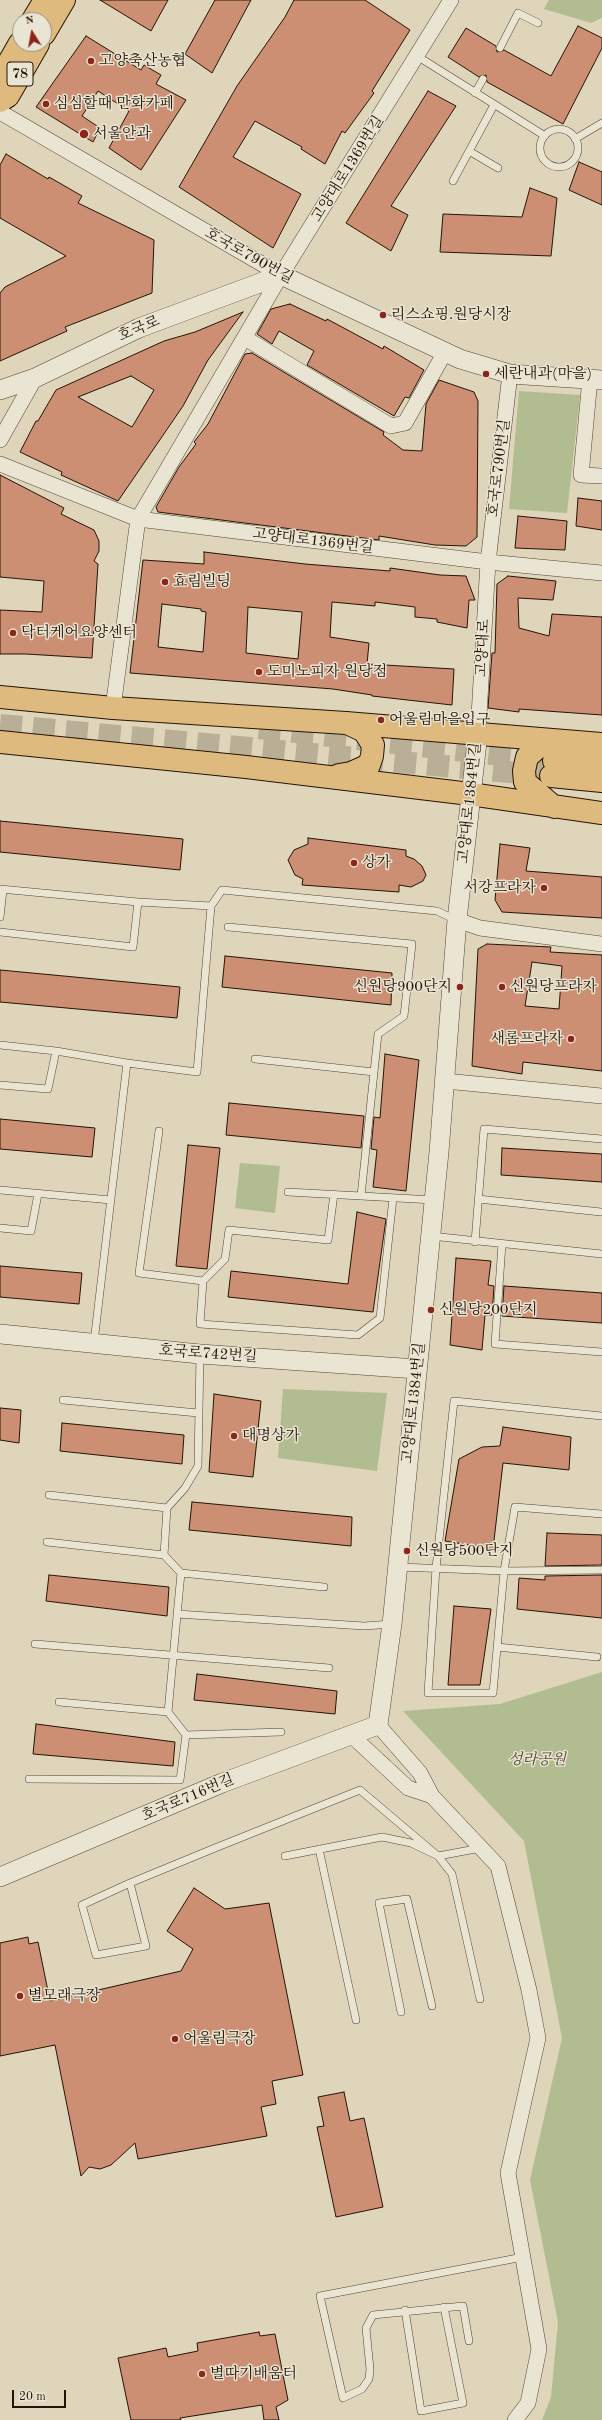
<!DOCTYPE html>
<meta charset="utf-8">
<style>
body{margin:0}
#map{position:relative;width:602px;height:2420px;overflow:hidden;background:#ded5bb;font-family:"Old Standard TT",serif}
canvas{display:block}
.north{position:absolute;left:12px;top:12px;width:40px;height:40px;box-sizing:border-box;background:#eae4d3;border:1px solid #9b9180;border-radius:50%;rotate:349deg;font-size:11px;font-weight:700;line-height:16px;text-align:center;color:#251404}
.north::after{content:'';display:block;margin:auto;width:14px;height:18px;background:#8f2418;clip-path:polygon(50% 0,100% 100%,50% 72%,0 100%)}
.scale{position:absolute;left:12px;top:2390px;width:54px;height:18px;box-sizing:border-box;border:2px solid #251404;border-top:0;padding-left:5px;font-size:12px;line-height:14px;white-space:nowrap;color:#251404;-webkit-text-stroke:3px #eae4d3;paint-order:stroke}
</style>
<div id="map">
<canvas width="602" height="2420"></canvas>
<div class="north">N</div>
<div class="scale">20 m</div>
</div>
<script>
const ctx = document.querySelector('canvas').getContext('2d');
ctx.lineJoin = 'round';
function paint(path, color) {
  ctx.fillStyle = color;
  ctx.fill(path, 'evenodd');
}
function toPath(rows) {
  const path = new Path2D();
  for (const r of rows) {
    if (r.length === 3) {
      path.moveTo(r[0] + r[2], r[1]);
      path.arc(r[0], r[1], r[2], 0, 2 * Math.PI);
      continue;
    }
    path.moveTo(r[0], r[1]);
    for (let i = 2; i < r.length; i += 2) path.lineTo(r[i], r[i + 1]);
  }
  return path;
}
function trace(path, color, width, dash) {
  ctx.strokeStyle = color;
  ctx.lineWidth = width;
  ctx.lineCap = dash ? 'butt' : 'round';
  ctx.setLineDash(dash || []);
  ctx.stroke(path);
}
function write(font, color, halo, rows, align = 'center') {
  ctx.font = font + ' "Old Standard TT","Noto Serif KR",serif';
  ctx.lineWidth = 3;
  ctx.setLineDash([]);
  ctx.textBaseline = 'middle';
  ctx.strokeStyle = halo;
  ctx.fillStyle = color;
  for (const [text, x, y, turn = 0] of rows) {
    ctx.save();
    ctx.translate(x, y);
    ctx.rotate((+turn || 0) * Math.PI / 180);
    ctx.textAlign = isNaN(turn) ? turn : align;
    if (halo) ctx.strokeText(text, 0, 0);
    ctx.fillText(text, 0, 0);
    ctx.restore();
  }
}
paint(toPath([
 [549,0,602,0,602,18,591,23,544,9],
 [519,391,580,395,567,513,509,509],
 [240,1163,280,1166,275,1213,235,1208],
 [283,1389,387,1393,377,1471,278,1458],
 [602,1672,602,2420,542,2420,551,2397,558,2322,530,2180,562,2038,524,1841,403,1711,500,1704]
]), '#b1bd91');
const building = toPath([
 [100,0,168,0,151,31,100,0],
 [215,0,251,0,212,73,185,54,215,0],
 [294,0,365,0,410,30,372,91,374,93,345,133,342,131,325,164,301,149,302,147,255,121,233,157,301,194,273,248,179,187,237,86,285,17,294,0],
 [578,26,602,38,602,48,563,124,487,82,486,75,479,77,448,57,466,28,496,46,497,52,504,50,551,76,578,26],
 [86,36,141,70,144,65,161,75,156,84,186,100,141,170,109,148,129,111,98,91,82,116,100,128,93,142,36,107,86,36],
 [428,91,456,106,391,206,408,215,391,251,346,223,428,91],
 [6,154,48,179,49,177,82,196,78,203,154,240,152,293,65,327,67,331,0,361,0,293,5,287,66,256,0,218,0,165,6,154],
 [579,162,602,172,602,205,569,190,579,162],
 [530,188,557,198,551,256,440,252,443,214,522,217,530,188],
 [290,304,326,321,327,319,383,349,384,346,424,370,409,398,405,397,394,416,307,365,314,351,279,331,272,344,257,334,271,309,290,304],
 [243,312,208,360,183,406,118,501,61,475,62,472,20,452,36,421,38,421,56,390,164,341,195,332,243,312],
 [131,376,154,390,132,427,78,397,131,376],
 [252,353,384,432,383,435,403,450,422,451,426,404,439,380,474,392,478,401,477,537,466,546,435,545,379,536,379,540,158,512,156,507,179,467,196,444,194,442,208,424,245,354,252,353],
 [0,475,64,508,61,514,94,530,99,541,99,551,94,561,98,564,92,658,26,654,0,654,0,610,42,612,44,581,0,577,0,475],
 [578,498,602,501,602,530,576,526,578,498],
 [518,516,567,521,565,550,515,548,518,516],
 [204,552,305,564,390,571,390,568,440,575,466,576,475,600,469,600,467,628,437,622,437,619,415,617,415,607,375,602,375,606,332,602,330,637,369,643,367,664,454,669,452,705,372,696,372,695,333,689,130,673,143,560,204,564,204,552],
 [162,604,201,609,201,611,206,612,203,652,158,647,162,604],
 [248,607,302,612,298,659,246,653,248,607],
 [508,576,556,581,553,600,518,598,519,628,549,636,552,614,602,617,602,715,519,709,519,712,488,708,492,653,495,653,497,584,508,576],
 [0,821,183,839,180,870,0,852,0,821],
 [308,838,406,850,406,856,414,859,422,866,426,875,423,881,411,887,399,885,399,892,302,885,303,879,295,875,288,860,294,850,308,844,308,838],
 [500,844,530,848,526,871,602,877,602,918,502,912,495,900,500,844],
 [487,944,551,947,550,952,602,955,602,1071,523,1062,522,1074,472,1066,478,949,487,944],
 [532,962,562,966,559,1009,525,1006,532,962],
 [225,956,392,973,391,1005,222,987,225,956],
 [0,970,180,987,177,1018,0,1002,0,970],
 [385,1054,419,1060,406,1191,373,1187,377,1150,371,1149,374,1117,380,1118,385,1054],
 [229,1103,364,1116,361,1148,226,1135,229,1103],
 [0,1119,95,1128,92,1157,0,1149,0,1119],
 [188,1145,220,1148,207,1269,176,1266,188,1145],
 [502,1148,602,1154,602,1182,501,1175,502,1148],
 [357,1212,386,1219,373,1312,228,1297,231,1271,348,1284,357,1212],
 [456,1258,491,1261,488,1285,494,1286,492,1315,485,1315,482,1350,450,1345,456,1258],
 [0,1266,82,1273,79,1304,0,1297,0,1266],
 [504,1286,602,1293,602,1323,502,1316,504,1286],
 [214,1394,261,1401,253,1477,209,1472,214,1394],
 [0,1408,21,1410,19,1443,0,1440,0,1408],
 [62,1423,184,1435,182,1464,60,1451,62,1423],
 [503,1427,571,1437,569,1470,503,1463,493,1549,445,1541,459,1459,482,1447,500,1446,503,1427],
 [192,1502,352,1517,351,1546,189,1530,192,1502],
 [547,1533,602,1535,602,1565,545,1566,547,1533],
 [49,1575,169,1587,167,1616,46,1601,49,1575],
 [602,1575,602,1618,517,1609,519,1578,545,1580,545,1576,602,1575],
 [454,1606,491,1609,480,1685,448,1685,454,1606],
 [197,1674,337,1691,335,1714,194,1700,197,1674],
 [36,1724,175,1742,173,1766,33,1754,36,1724],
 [194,1888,225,1909,269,1903,303,2075,272,2081,276,2104,261,2107,267,2136,138,2159,135,2143,111,2165,100,2169,89,2167,81,2176,55,2045,0,2056,0,1943,28,1937,29,1944,38,1942,50,2001,181,1971,193,1949,167,1931,194,1888],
 [344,2092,350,2121,364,2118,383,2207,336,2217,317,2127,324,2126,318,2097,344,2092],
 [259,2332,260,2336,275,2334,288,2400,276,2407,279,2420,264,2420,262,2405,180,2418,181,2420,131,2420,118,2358,166,2348,168,2357,198,2351,197,2343,259,2332]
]);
paint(building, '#cc8f73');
trace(building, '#251404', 1);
trace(toPath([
 [0,725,551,776],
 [259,728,554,761]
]), '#b9ae96', 22, [22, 11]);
const service = toPath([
 [500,48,518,13,538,23],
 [417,56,545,136],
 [475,93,483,79],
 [559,148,19],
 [575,139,602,123],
 [469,151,498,168],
 [453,181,494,105],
 [0,889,138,902,211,906],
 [0,917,3,890],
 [228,927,412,944,404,1016,378,1034,361,1196],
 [0,932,133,947,138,902],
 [0,1045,56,1051,127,1063],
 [255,1059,374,1072],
 [0,1085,48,1089,56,1051],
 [159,1131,139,1273,203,1281,200,1324,358,1335,380,1318,393,1198],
 [0,1190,111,1200],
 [288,1192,434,1200],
 [478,1199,601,1212],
 [0,1228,31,1231,38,1194],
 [431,1236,602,1254],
 [475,1242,484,1129,602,1139],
 [502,1244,495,1344,602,1352],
 [203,1281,225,1259,229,1230,328,1240,334,1194],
 [94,1342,127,1063,197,1072,211,906,222,890,437,911,456,920],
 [63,1400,198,1413],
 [602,1416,454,1401,436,1568,428,1693,493,1693,504,1571,515,1507,602,1514],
 [49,1495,167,1508],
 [47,1542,164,1555,181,1573,324,1587],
 [164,1555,167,1508,185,1488,198,1466,200,1354],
 [398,1567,504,1571,602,1570],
 [177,1614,364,1626,392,1624],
 [35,1644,329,1668],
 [497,1647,597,1657],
 [59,1702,168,1712],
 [186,1735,281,1732],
 [29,1779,180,1780,186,1735,168,1712,181,1573],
 [319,1849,356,2020],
 [285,1856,382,1837,411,1843,438,1856,452,1874,480,1999],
 [130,1883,146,1946,96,1955,82,1905,130,1883,215,1848,360,1790,438,1856,481,1848],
 [401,2012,379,1903,407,1899,432,2006],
 [405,2310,421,2411,463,2403,444,2307],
 [469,2341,463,2306,373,2315,366,2328,370,2369,369,2379,362,2389,343,2398,320,2296,523,2257]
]);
const minor = toPath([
 [0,112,281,275],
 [245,338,391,426,405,423,445,352],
 [590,379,581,475,602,476],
 [0,440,35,378],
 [0,464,138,519,488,562,602,573],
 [113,708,138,519,281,275,451,0],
 [478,733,488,562,510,374],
 [457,920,480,928,602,944],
 [445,1081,602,1096],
 [378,1725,420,1773,432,1796,498,1866,529,1990,538,2038,508,2173,539,2349,528,2403,515,2420],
 [351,1735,408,1788,432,1796]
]);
const tertiary = toPath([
 [0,390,35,378,139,328,281,275,460,359,510,374,602,380],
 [0,1334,200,1354,417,1369],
 [0,1877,222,1783,378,1725,392,1624,439,1152,457,920,478,733]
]);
const primary = toPath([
 [33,20,45,0],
 [44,34,64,0],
 [0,78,20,43],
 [0,101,8,96,38,44],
 [0,697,113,708,346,723,602,744],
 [0,742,246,767,470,794,602,813],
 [554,761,602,765],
 [339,775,351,773,369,765,372,756,373,745,364,731,347,723],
 [551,776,602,781],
 [554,807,525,782,524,771,527,757,538,747,557,741]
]);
trace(service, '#534432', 8);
trace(minor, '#534432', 16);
trace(tertiary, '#534432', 20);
trace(primary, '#251404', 24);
trace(service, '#eae4d3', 7);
trace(minor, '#eae4d3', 15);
trace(tertiary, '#eae4d3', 19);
trace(primary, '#dfba7e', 22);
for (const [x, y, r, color] of [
 [91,61,4,"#8f2418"],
 [46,104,4,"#8f2418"],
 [84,134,5,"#8f2418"],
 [383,315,4,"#8f2418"],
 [486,374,4,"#8f2418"],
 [165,582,4,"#8f2418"],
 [13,633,4,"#8f2418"],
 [259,672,4,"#8f2418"],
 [381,720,4,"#8f2418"],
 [354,863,4,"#8f2418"],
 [544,888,4,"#8f2418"],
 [460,987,4,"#8f2418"],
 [502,987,4,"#8f2418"],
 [571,1039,4,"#8f2418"],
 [431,1310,4,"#8f2418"],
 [234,1436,4,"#8f2418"],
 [407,1551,4,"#8f2418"],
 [20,1996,4,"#8f2418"],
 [175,2039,4,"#8f2418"],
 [202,2374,4,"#8f2418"]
]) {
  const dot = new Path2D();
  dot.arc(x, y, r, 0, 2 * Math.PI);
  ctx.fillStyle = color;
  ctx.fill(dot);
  trace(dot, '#eae4d3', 1.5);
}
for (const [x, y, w] of [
 [20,74,26]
]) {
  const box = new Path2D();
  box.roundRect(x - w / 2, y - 12, w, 24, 3);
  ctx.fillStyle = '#eae4d3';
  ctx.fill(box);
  trace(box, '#251404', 1);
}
write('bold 14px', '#251404', null, [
 ["78",20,74]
]);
write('15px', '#251404', '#eae4d3', [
 ["고양축산농협",99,61],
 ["심심할때 만화카페",54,104],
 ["서울안과",93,134],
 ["리스쇼핑.원당시장",391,315],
 ["세란내과(마을)",494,374],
 ["효림빌딩",173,582],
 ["닥터케어요양센터",21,633],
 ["도미노피자 원당점",267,672],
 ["어울림마을입구",389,720],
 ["상가",362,863],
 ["서강프라자",536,888,"right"],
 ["신원당900단지",452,987,"right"],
 ["신원당프라자",510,987],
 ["새롬프라자",563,1039,"right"],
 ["신원당200단지",439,1310],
 ["대명상가",242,1436],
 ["신원당500단지",415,1551],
 ["별모래극장",28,1996],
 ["어울림극장",183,2039],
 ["별따기배움터",210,2374]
], 'left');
write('15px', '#251404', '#eae4d3', [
 ["고양대로1369번길",348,169,-58],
 ["호국로790번길",249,256,29],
 ["호국로",139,329,-23],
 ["호국로790번길",499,468,-83],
 ["고양대로1369번길",313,541,7],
 ["고양대로",483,648,-87],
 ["고양대로1384번길",470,803,-84],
 ["호국로742번길",208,1354,4],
 ["고양대로1384번길",414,1403,-84],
 ["호국로716번길",188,1798,-23]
]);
write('italic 15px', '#4f472e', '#eae4d3', [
 ["성라공원",537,1760]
]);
</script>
